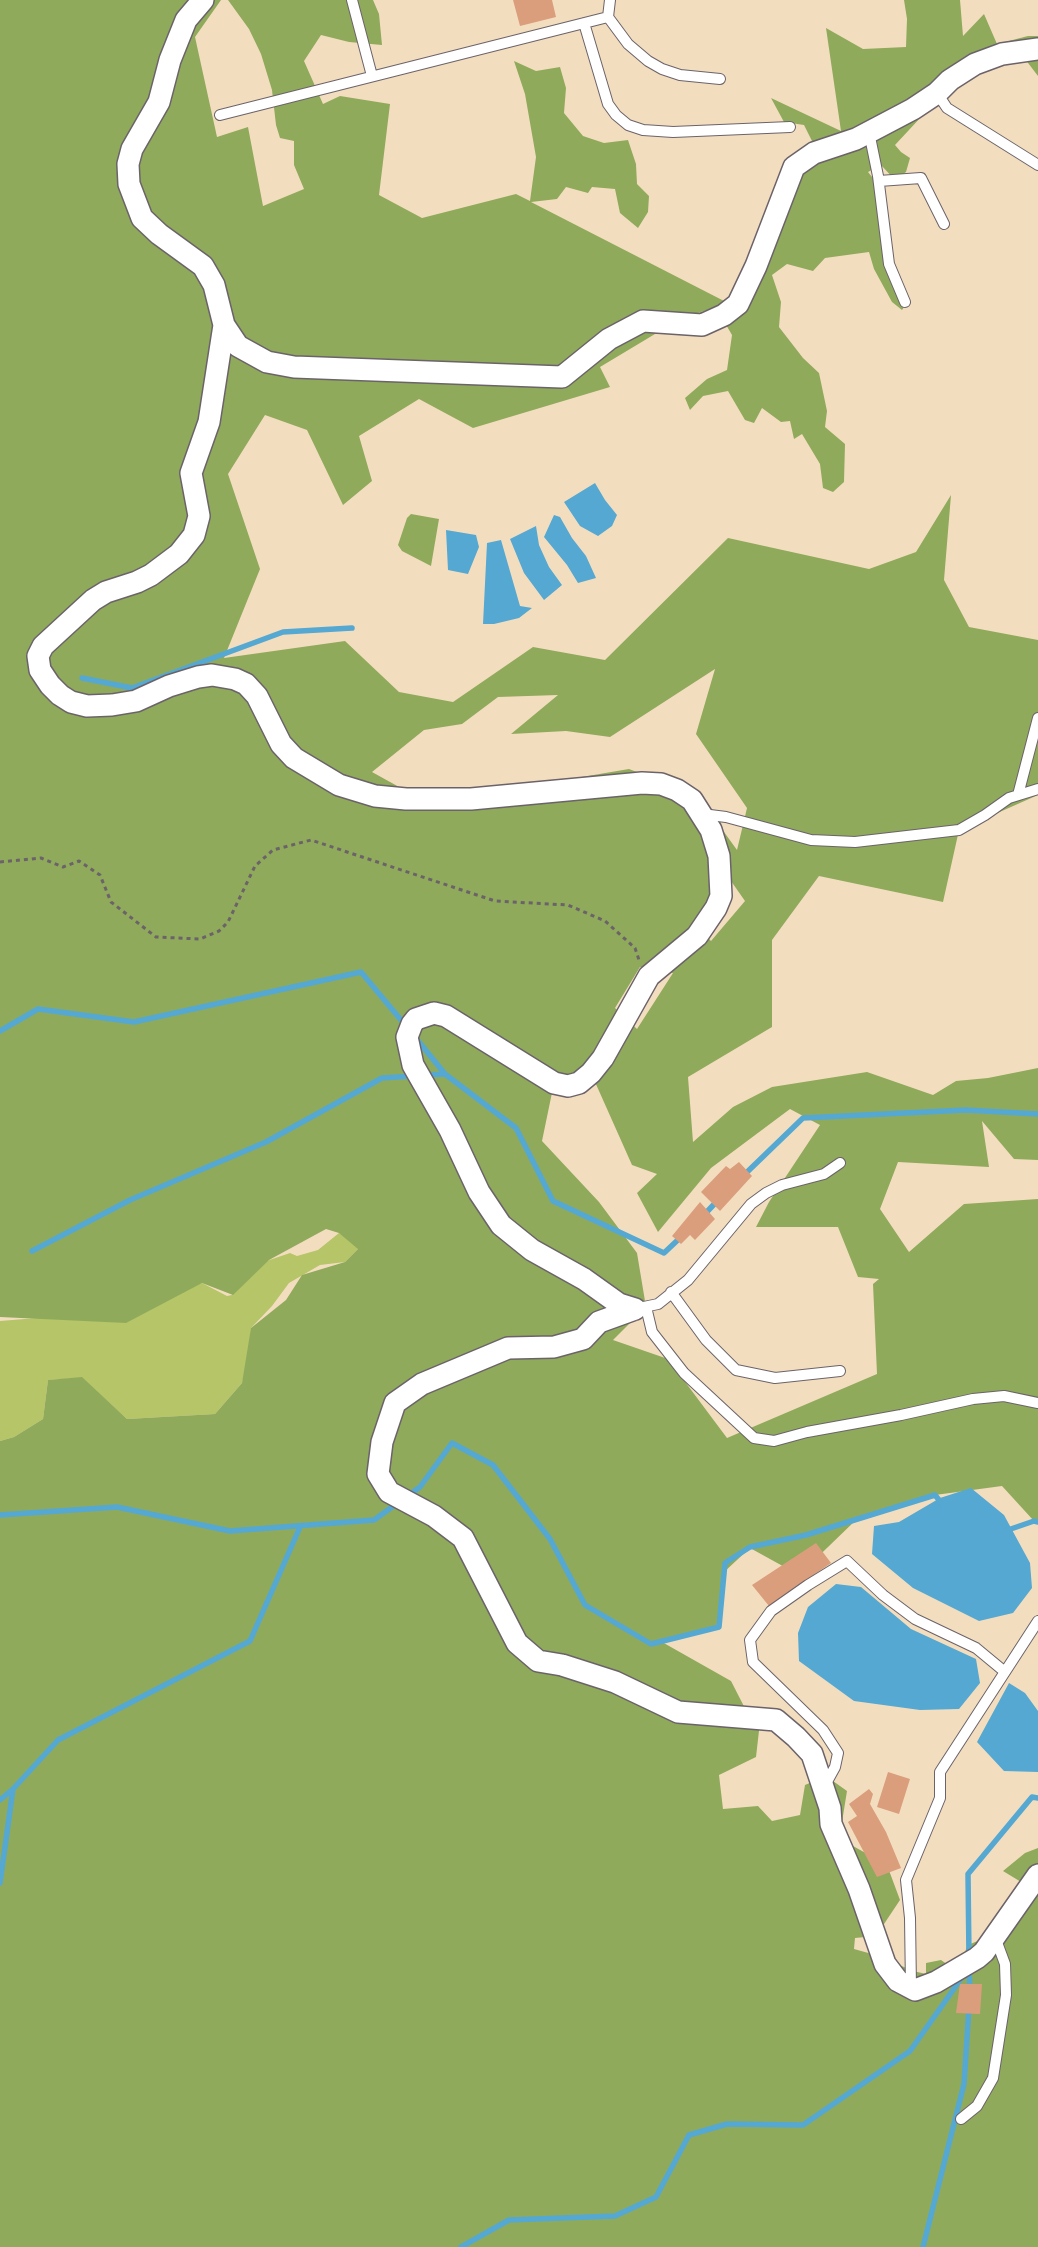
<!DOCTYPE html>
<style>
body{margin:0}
canvas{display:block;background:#f3ddbf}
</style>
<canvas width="1038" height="2247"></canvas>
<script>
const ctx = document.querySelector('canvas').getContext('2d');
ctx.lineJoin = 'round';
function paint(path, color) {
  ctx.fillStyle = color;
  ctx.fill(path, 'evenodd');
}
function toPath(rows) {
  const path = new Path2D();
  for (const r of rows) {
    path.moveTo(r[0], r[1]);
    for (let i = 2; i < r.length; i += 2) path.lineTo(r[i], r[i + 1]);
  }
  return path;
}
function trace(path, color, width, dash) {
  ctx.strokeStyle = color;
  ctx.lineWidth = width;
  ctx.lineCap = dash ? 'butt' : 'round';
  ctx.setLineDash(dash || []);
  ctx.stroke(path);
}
paint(toPath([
 [339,1233,354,1238,358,1249,345,1262,320,1265,289,1283,272,1306,251,1328,250,1352,242,1383,215,1414,127,1419,82,1378,48,1380,43,1419,14,1437,0,1441,0,1321,74,1315,202,1283,227,1296,232,1295,249,1267,290,1253,297,1256,318,1250]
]), '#b5c568');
paint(toPath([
 [0,0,221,0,195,37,217,137,248,127,263,206,304,189,294,165,294,141,280,138,276,125,272,90,261,54,249,29,228,0,373,0,379,14,382,45,349,42,321,35,304,61,323,104,340,96,390,104,379,195,422,218,516,194,530,201,536,157,525,94,514,61,536,71,560,67,566,88,564,113,583,136,604,143,628,140,636,164,637,184,649,196,648,212,638,228,620,213,615,189,592,187,588,193,566,187,557,199,531,202,726,302,814,145,804,125,784,122,771,98,841,131,826,28,863,49,906,47,907,19,904,0,960,0,963,36,984,14,997,44,1028,36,1038,36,1038,76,1025,59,989,59,937,89,922,116,895,145,901,152,910,158,906,172,895,180,881,165,868,172,885,193,894,266,909,300,902,310,892,302,874,269,869,252,825,258,813,271,787,264,772,275,781,302,779,327,803,358,819,373,827,411,825,427,845,444,844,482,833,492,823,488,820,464,802,434,794,439,790,421,781,422,762,408,754,423,745,420,728,391,703,396,690,410,685,398,707,379,727,370,732,335,725,323,726,303,690,316,655,334,600,367,610,387,473,428,419,399,359,436,372,481,343,505,307,430,265,415,228,474,260,569,224,658,345,641,399,692,453,702,533,647,605,660,728,538,869,569,916,552,951,495,944,580,969,627,1038,640,1038,795,959,830,943,902,819,876,772,940,772,1027,688,1077,693,1142,733,1107,772,1087,867,1072,933,1095,956,1081,988,1078,1038,1068,1038,1160,1014,1159,982,1121,989,1167,898,1162,880,1209,909,1252,964,1204,1038,1199,1038,1521,1034,1521,1002,1486,935,1495,857,1519,799,1575,750,1548,724,1572,719,1627,662,1642,731,1681,752,1722,760,1722,756,1757,719,1775,723,1809,758,1806,772,1821,800,1815,805,1785,826,1776,847,1791,842,1822,853,1846,887,1865,900,1900,876,1936,855,1938,854,1949,879,1956,913,1971,926,1974,926,1963,941,1960,951,1967,964,1954,968,1945,980,1940,1026,1885,1003,1871,1025,1853,1038,1848,1038,2247,0,2247,0,1441,14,1437,43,1419,48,1380,82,1377,127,1419,215,1414,242,1383,251,1328,286,1300,302,1275,345,1262,358,1249,339,1233,326,1229,269,1260,233,1295,202,1283,126,1323,0,1317],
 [715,669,696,734,747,808,737,850,698,796,629,769,428,803,372,772,424,730,462,724,498,697,558,695,511,734,566,731,610,737],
 [731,881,745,901,711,941,693,922],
 [640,967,673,973,637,1029,615,1008],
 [591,1073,632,1165,657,1174,637,1193,658,1232,711,1168,790,1109,820,1125,769,1202,756,1227,838,1227,858,1277,879,1279,873,1284,877,1374,727,1438,668,1359,613,1340,646,1307,637,1253,599,1202,542,1141,554,1083],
 [411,514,439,519,431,566,402,551,398,545,407,518]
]), '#90aa5c');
paint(toPath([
 [595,483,605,500,617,515,612,526,598,536,580,526,564,502],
 [554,515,560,517,572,538,586,556,596,578,578,583,567,565,544,537],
 [536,526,539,545,549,567,562,585,544,600,524,573,510,539],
 [446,530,476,535,479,547,468,574,448,570],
 [501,540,520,606,532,608,519,618,494,624,483,624,487,543],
 [971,1488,1004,1515,1030,1563,1032,1588,1013,1613,979,1621,913,1588,872,1554,874,1526,899,1522,940,1498],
 [836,1584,861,1587,911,1629,976,1659,980,1683,959,1709,920,1710,854,1701,799,1661,798,1633,808,1607],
 [1009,1683,1025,1693,1038,1711,1038,1772,1004,1771,977,1742]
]), '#55a8d1');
trace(toPath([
 [82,678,132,688,283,632,352,628],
 [0,1031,38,1009,134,1022,361,972,406,1026],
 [415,1037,445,1074,516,1128,553,1201,664,1253,682,1236],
 [425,1075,445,1074],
 [744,1175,803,1118,966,1110,1038,1114],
 [703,1216,719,1199],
 [32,1251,130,1200,266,1142,382,1078,413,1076],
 [406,1497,420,1487,452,1443,493,1465,550,1539,585,1605,651,1644,719,1627,725,1563,750,1547,806,1535,935,1495,943,1505],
 [0,1515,117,1507,230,1531,374,1520,399,1502],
 [1005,1531,1034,1521,1038,1522],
 [0,1800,13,1789],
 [0,1883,13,1789,58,1740,250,1641,300,1527],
 [969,1958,968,1874,1032,1797,1038,1798],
 [969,1969,970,1990],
 [461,2247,509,2220,615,2216,656,2197,689,2135,727,2124,803,2125,910,2051,963,1976],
 [923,2247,964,2084,969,2007]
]), '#55a8d1', 5.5);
paint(toPath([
 [513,0,552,0,556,17,520,26],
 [739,1162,752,1176,720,1211,701,1192,726,1166,730,1169],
 [700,1202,715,1219,695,1240,690,1235,681,1244,672,1236],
 [816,1543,831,1563,769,1606,752,1585],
 [888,1772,910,1779,899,1814,877,1807],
 [869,1789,873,1794,870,1804,886,1832,901,1868,877,1877,848,1822,857,1816,849,1804],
 [960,1984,982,1984,980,2014,956,2013]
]), '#db9e7c');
const lane = toPath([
 [352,0,372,76],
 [610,0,608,17,628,44,648,61,662,69,680,75,720,79],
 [584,23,608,104,616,115,628,125,643,130,673,132,790,127],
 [937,93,947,108,1038,165],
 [220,115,608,17],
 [869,132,878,176,889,264,905,302],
 [879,181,921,178,944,224],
 [1018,795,1038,718],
 [702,814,726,817,811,840,855,842,959,830,985,815,1009,798,1038,789],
 [671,1292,706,1340,736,1370,775,1378,840,1371],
 [646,1307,652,1332,684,1373,754,1438,774,1441,807,1432,901,1415,973,1399,1004,1396,1038,1403],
 [639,1308,658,1304,688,1280,751,1204,766,1193,782,1185,824,1174,840,1163],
 [824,1787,835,1767,838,1753,823,1730,753,1662,750,1640,771,1611,808,1585,847,1561,883,1595,915,1619,976,1648,1005,1672],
 [911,1988,910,1918,906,1880,940,1798,940,1772,1038,1621],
 [961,2119,977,2106,993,2078,1006,1995,1005,1964,995,1937]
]);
const street = toPath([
 [203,0,186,20,170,60,159,102,132,149,128,164,129,184,142,218,159,234,203,266,214,285,224,325,238,346,267,362,294,367,562,377,609,339,643,321,702,325,724,315,738,304,756,266,794,167,814,153,856,139,913,109,937,93,950,80,975,64,1002,54,1038,49],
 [224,325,209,422,191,473,199,516,194,535,179,554,151,575,137,582,106,592,93,600,43,646,38,656,40,670,50,685,60,695,71,702,87,706,112,705,136,701,169,686,198,677,212,675,235,679,246,684,257,696,281,744,294,758,339,785,375,796,406,799,471,799,642,783,661,784,677,790,692,800,711,830,719,856,721,896,716,908,697,936,649,976,603,1058,591,1073,579,1083,568,1086,554,1083,446,1016,434,1013,416,1019,412,1024,407,1037,413,1065,450,1130,479,1192,501,1225,532,1250,584,1279,619,1304,635,1309],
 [635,1309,599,1322,583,1339,554,1347,508,1348,422,1384,395,1403,382,1442,378,1474,389,1492,434,1516,463,1538,517,1643,538,1661,562,1665,615,1682,678,1712,776,1720,796,1737,812,1754,830,1808,831,1824,859,1889,885,1964,898,1981,915,1990,936,1982,977,1958,984,1952,1038,1875]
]);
trace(lane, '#6b6369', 12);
trace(street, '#6b6369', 24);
trace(toPath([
 [0,862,41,858,63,867,79,861,100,875,111,902,156,937,200,939,219,931,228,922,255,866,273,850,311,840,495,901,568,905,605,921,635,948,639,960]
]), '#6b6369', 3, [4, 4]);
trace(lane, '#fff', 10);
trace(street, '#fff', 21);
</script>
